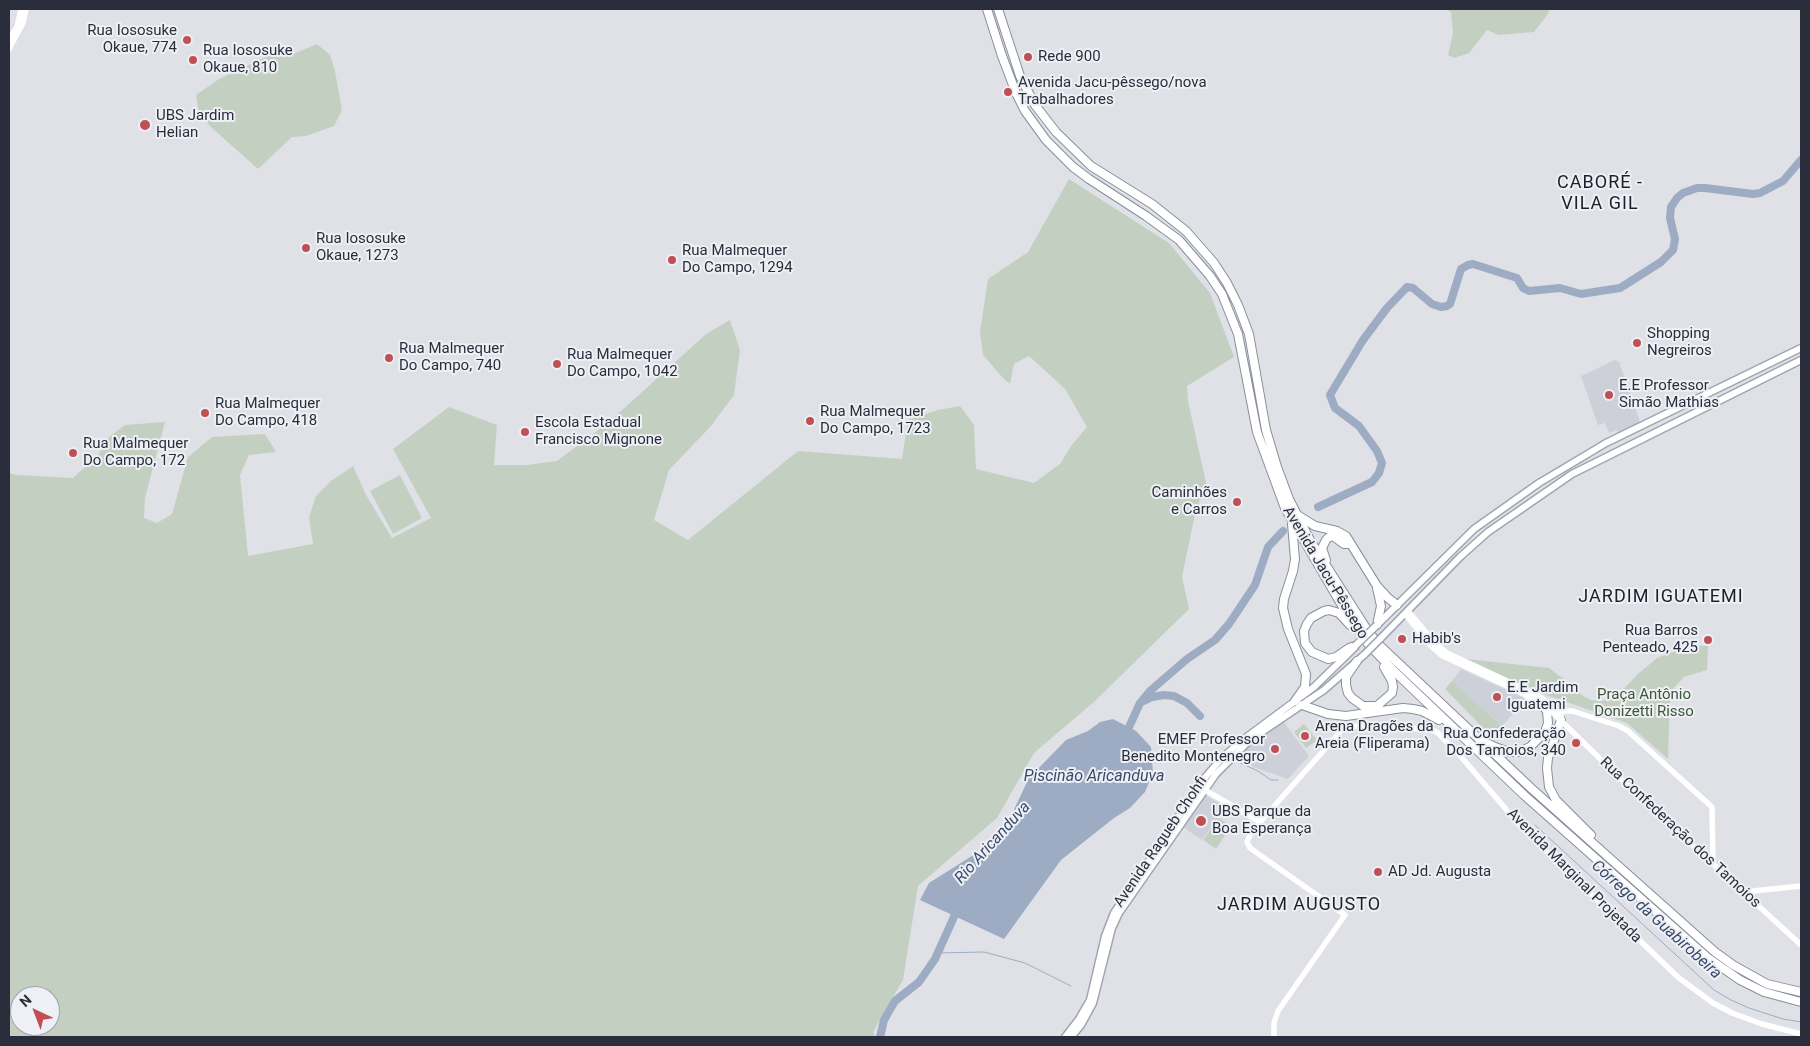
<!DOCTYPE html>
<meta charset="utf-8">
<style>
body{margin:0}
#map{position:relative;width:1810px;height:1046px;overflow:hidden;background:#dfe1e7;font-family:Roboto,sans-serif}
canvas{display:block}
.frame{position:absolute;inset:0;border:10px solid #2a2e3c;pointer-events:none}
.north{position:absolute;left:10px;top:986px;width:50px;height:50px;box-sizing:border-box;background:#eef0f5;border:1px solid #a0a2ab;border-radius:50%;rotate:317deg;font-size:14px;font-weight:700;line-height:20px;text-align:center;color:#2a2e3c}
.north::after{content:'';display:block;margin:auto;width:18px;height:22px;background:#c05056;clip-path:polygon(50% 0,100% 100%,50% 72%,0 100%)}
</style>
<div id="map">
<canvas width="1810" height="1046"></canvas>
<div class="frame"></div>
<div class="north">N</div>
</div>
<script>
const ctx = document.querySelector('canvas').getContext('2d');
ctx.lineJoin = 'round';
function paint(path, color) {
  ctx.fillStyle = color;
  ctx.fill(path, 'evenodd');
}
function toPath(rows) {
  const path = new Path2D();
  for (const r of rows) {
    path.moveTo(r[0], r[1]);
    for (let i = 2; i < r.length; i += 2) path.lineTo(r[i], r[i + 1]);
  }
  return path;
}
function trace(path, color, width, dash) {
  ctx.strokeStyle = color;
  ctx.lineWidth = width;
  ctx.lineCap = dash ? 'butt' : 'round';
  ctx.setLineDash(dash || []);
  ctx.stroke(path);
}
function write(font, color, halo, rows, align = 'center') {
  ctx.font = font + ' Roboto,sans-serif';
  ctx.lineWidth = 4;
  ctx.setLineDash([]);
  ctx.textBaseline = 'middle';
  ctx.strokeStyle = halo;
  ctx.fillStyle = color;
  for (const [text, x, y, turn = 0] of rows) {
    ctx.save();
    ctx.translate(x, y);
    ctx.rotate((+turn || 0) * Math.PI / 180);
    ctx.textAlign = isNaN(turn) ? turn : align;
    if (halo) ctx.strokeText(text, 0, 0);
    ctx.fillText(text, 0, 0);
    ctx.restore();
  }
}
paint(toPath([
 [1615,360,1619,362,1640,422,1618,433,1617,430,1609,433,1605,423,1598,425,1581,376],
 [1461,669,1524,698,1524,701,1502,726,1452,681],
 [1283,721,1309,756,1288,779,1253,767,1241,752,1257,738],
 [1205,795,1226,807,1202,840,1183,827]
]), '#cdd0d8');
paint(toPath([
 [1446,9,1549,9,1548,14,1534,32,1499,35,1487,30,1469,53,1454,58,1448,55,1453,33,1451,12],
 [317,44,330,55,335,71,342,110,334,126,306,136,292,137,258,169,211,127,199,113,196,95,219,79,270,55,291,55],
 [1069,179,1169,243,1210,293,1234,357,1187,386,1188,401,1206,483,1195,514,1182,577,1189,609,1095,701,1034,753,997,818,918,886,903,980,873,1032,875,1037,9,1037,9,473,17,475,73,478,98,455,109,437,125,425,165,422,145,498,144,518,157,523,172,514,188,457,212,437,265,434,276,452,249,455,240,475,248,556,313,544,309,517,316,496,331,481,353,466,366,495,392,538,431,518,393,449,449,407,497,425,494,465,527,465,557,461,609,422,706,334,730,320,740,350,734,395,711,426,669,470,654,520,688,540,798,451,902,459,908,420,938,410,960,406,974,425,976,469,1034,483,1060,464,1071,446,1087,427,1065,389,1029,356,1014,364,1010,384,1003,378,983,355,980,332,988,279,1028,252],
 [20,996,50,996,50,1026,20,1026],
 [400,475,422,518,393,534,370,491],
 [1699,646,1708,646,1707,670,1684,677,1673,689,1670,697,1668,759,1627,723,1532,690,1466,659,1549,668,1565,680,1584,697,1591,700,1601,701,1613,698,1619,694,1639,673,1657,658,1676,651],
 [1452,681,1502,726,1490,735,1445,689],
 [1304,724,1317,740,1306,748,1294,732],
 [1219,818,1231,826,1216,849,1203,840]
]), '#c3d0c1');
paint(toPath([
 [1113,719,1136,731,1151,747,1153,773,1145,792,1130,808,1114,818,1061,860,1004,939,920,900,929,883,983,849,1008,822,1029,778,1066,740,1088,731,1100,722]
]), '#9dacc3');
trace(toPath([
 [1235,759,1238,762,1258,771,1271,780,1278,780],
 [1535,825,1714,990,1731,1000,1749,1008,1783,1019,1801,1022],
 [938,953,984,952,999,956,1025,963,1071,986]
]), '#9dacc3', 1);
trace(toPath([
 [1318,507,1372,482,1379,473,1382,463,1377,451,1359,426,1335,408,1330,395,1363,340,1387,308,1407,287,1413,288,1432,304,1441,307,1447,306,1450,304,1461,269,1468,265,1473,264,1517,278,1523,288,1529,291,1560,288,1581,294,1620,288,1661,262,1673,250,1675,239,1670,218,1671,207,1677,198,1683,193,1697,188,1705,188,1753,194,1760,193,1783,181,1801,160],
 [1144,701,1152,697,1164,695,1174,696,1187,703,1200,716],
 [1125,736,1140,703,1150,691,1187,659,1215,640,1229,624,1255,585,1268,547,1283,531],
 [880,1037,884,1020,895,1001,919,982,935,959,958,908]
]), '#9dacc3', 8);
const primary = toPath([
 [1377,625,1474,529,1539,483,1606,443,1801,348],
 [1380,639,1460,557,1488,532,1572,474,1801,360],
 [1065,1037,1079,1019,1090,1000,1105,936,1114,913,1203,780,1221,759,1240,742,1314,687,1355,647],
 [1071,1037,1081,1025,1093,1003,1112,928,1119,913,1216,774,1250,740,1324,690,1365,654]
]);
const highway = toPath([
 [987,9,1002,56,1016,93,1025,111,1046,140,1073,167,1089,179,1146,216,1179,240,1210,276,1222,294,1238,334,1257,432,1285,508,1344,609,1368,644,1397,674,1524,795,1708,958,1740,980,1764,992,1801,1002],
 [998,9,1020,76,1035,105,1056,132,1091,166,1152,204,1186,231,1214,263,1227,283,1238,305,1249,334,1266,430,1277,467,1289,499,1311,542,1364,625,1378,644,1532,789,1715,952,1733,965,1767,984,1801,992],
 [1299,516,1315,526,1337,531,1346,536,1377,586,1388,598,1397,605],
 [1292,524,1295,559,1293,571,1284,599,1283,608,1288,629,1306,674,1305,687,1295,701],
 [1326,560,1322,548,1326,540,1329,537,1333,536,1344,544,1349,544],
 [1377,588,1381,606,1377,625],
 [1350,625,1339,613,1329,610,1324,611,1311,618,1307,624,1304,631,1305,643,1312,652,1328,659,1336,657,1349,648,1355,646],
 [1357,661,1346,677,1346,685,1348,693,1352,698,1363,706,1377,706,1392,693,1393,687,1392,681,1384,667],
 [1302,705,1328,714,1346,716,1403,708,1413,709,1422,711,1439,720],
 [1561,720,1548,758,1547,768,1549,787,1556,800,1591,835],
 [1487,743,1495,747,1509,752,1519,752,1530,747,1545,732,1548,723,1547,711,1542,705]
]);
trace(primary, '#a0a5b1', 9);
trace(highway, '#888e9c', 10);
trace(toPath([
 [9,39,17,27,21,9],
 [9,49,23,23,26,9],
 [1408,611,1435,643,1447,653,1537,695,1558,709,1561,714,1561,720],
 [1405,614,1431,646,1441,655,1524,694,1552,712,1624,782,1801,945],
 [1560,711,1572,711,1619,726,1628,731,1712,807,1713,862],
 [1205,790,1260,822],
 [1743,892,1801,886],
 [1274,1037,1274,1023,1278,1011,1345,915,1250,848,1247,842,1250,835,1260,822,1341,731,1356,726,1378,725,1410,728,1435,731,1439,734,1463,759,1523,829,1679,978,1713,1003,1732,1013,1762,1024,1801,1034]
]), '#fff', 5.5);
trace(primary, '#fff', 6);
trace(highway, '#fff', 8);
const primaryBridge = toPath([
 [1355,646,1377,625],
 [1365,654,1380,639]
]);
trace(primaryBridge, '#a0a5b1', 9, []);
trace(primaryBridge, '#fff', 6);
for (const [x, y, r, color] of [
 [187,40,5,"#c05056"],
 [1028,57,5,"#c05056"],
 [193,60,5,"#c05056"],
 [1008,92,5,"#c05056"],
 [145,125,6,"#c05056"],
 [306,248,5,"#c05056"],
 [672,260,5,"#c05056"],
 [1637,343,5,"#c05056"],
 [389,358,5,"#c05056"],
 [557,364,5,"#c05056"],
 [1609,395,5,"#c05056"],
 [205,413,5,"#c05056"],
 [810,421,5,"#c05056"],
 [525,432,5,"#c05056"],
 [73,453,5,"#c05056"],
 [1237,502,5,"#c05056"],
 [1402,639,5,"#c05056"],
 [1708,640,5,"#c05056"],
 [1497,697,5,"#c05056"],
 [1305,736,5,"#c05056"],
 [1576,743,5,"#c05056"],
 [1275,749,5,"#c05056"],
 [1201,821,6,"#c05056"],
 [1378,872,5,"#c05056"]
]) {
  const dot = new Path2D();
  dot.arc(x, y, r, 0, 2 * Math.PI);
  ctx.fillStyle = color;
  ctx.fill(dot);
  trace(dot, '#eef0f5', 2);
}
write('15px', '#2a2e3c', '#eef0f5', [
 ["Rua Iososuke",177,31,"right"],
 ["Okaue, 774",177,48,"right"],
 ["Rua Iososuke",203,51],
 ["Okaue, 810",203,68],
 ["Rede 900",1038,57],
 ["Avenida Jacu-pêssego/nova",1018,83],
 ["Trabalhadores",1018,100],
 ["UBS Jardim",156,116],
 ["Helian",156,133],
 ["Rua Iososuke",316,239],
 ["Okaue, 1273",316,256],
 ["Rua Malmequer",682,251],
 ["Do Campo, 1294",682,268],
 ["Shopping",1647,334],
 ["Negreiros",1647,351],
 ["Rua Malmequer",399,349],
 ["Do Campo, 740",399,366],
 ["Rua Malmequer",567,355],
 ["Do Campo, 1042",567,372],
 ["E.E Professor",1619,386],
 ["Simão Mathias",1619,403],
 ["Rua Malmequer",215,404],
 ["Do Campo, 418",215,421],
 ["Rua Malmequer",820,412],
 ["Do Campo, 1723",820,429],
 ["Escola Estadual",535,423],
 ["Francisco Mignone",535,440],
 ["Rua Malmequer",83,444],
 ["Do Campo, 172",83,461],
 ["Caminhões",1227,493,"right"],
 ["e Carros",1227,510,"right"],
 ["Rua Barros",1698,631,"right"],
 ["Penteado, 425",1698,648,"right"],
 ["Habib's",1412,639],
 ["E.E Jardim",1507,688],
 ["Iguatemi",1507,705],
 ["Arena Dragões da",1315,727],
 ["Areia (Fliperama)",1315,744],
 ["Rua Confederação",1566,734,"right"],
 ["Dos Tamoios, 340",1566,751,"right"],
 ["EMEF Professor",1265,740,"right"],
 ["Benedito Montenegro",1265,757,"right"],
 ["UBS Parque da",1212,812],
 ["Boa Esperança",1212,829],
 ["AD Jd. Augusta",1388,872]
], 'left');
write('15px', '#2a2e3c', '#eef0f5', [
 ["Avenida Jacu-Pêssego",1325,573,59],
 ["Rua Confederação dos Tamoios",1680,833,43],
 ["Avenida Ragueb Chohfi",1161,842,-56],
 ["Avenida Marginal Projetada",1574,876,45]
]);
write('15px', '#3b5638', '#eef0f5', [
 ["Praça Antônio",1644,695],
 ["Donizetti Risso",1644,712]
]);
write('italic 16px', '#384a6c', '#eef0f5', [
 ["Piscinão Aricanduva",1094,777],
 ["Rio Aricanduva",993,843,-48],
 ["Córrego da Guabirobeira",1656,920,42]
]);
ctx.letterSpacing = '1px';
write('18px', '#1c202d', '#eef0f5', [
 ["CABORÉ -",1600,183],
 ["VILA GIL",1600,204],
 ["JARDIM IGUATEMI",1661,597],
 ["JARDIM AUGUSTO",1299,905]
]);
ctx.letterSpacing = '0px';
</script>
